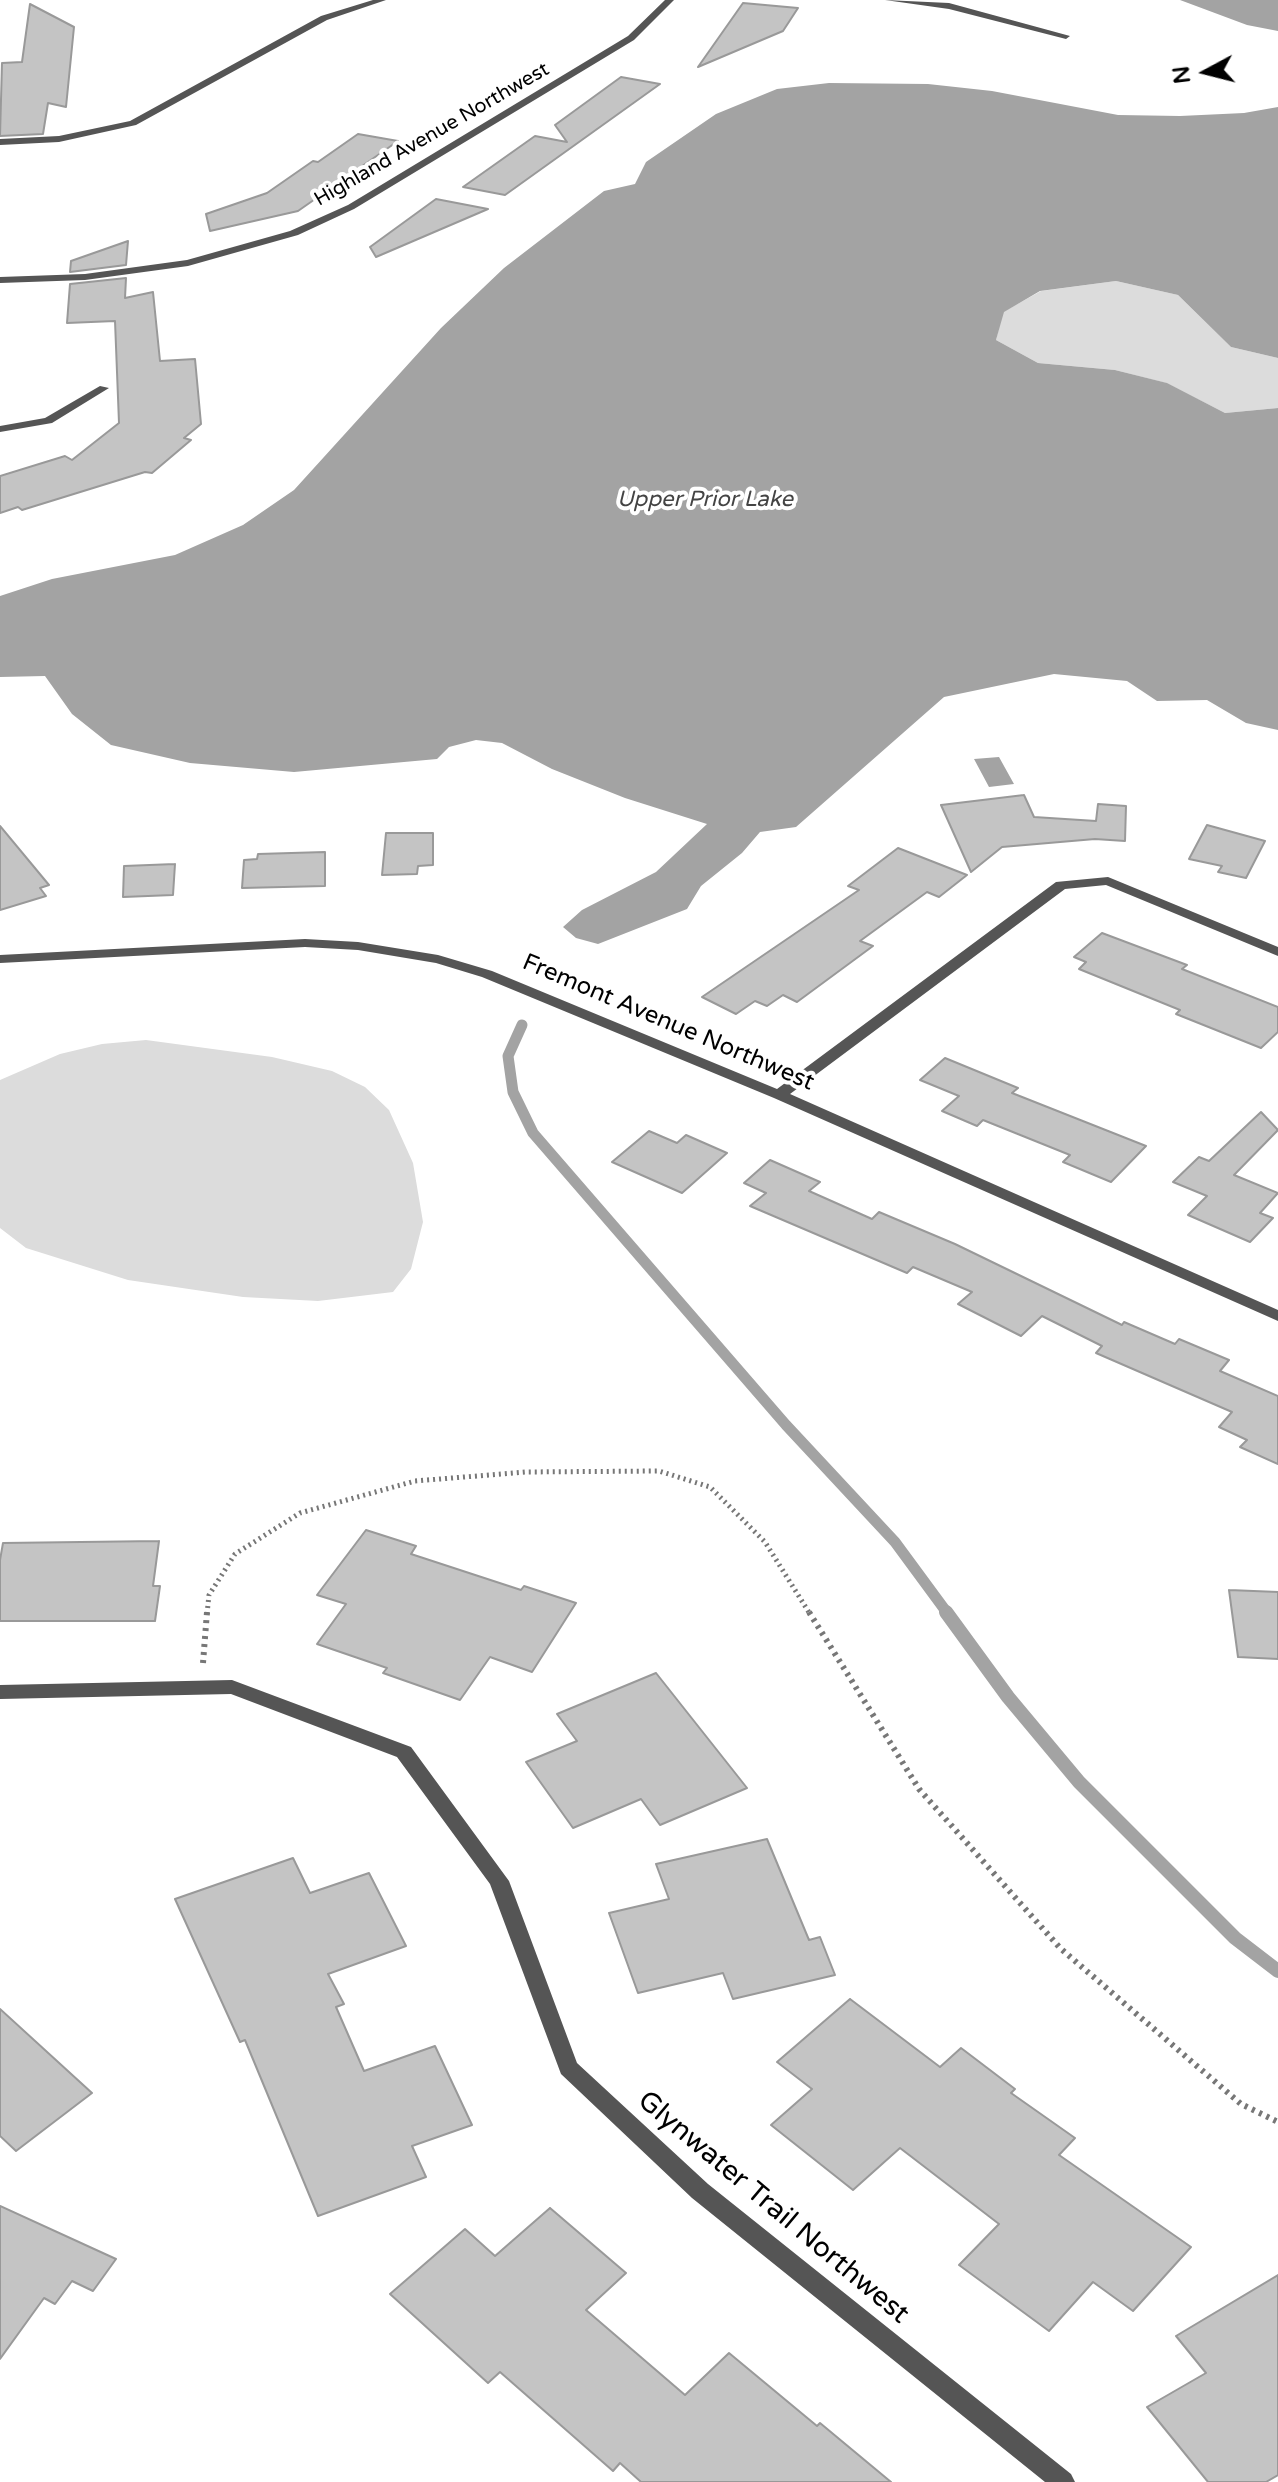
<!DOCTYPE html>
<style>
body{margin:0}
#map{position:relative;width:1278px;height:2482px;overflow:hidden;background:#fff;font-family:"Varela Round",sans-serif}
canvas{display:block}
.north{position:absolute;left:1166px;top:32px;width:80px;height:80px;-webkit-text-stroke:6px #fff;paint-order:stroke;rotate:263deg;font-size:22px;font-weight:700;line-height:32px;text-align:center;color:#000}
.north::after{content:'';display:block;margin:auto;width:28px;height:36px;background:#000;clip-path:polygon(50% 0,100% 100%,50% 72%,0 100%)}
</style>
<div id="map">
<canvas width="1278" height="2482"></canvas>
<div class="north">N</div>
</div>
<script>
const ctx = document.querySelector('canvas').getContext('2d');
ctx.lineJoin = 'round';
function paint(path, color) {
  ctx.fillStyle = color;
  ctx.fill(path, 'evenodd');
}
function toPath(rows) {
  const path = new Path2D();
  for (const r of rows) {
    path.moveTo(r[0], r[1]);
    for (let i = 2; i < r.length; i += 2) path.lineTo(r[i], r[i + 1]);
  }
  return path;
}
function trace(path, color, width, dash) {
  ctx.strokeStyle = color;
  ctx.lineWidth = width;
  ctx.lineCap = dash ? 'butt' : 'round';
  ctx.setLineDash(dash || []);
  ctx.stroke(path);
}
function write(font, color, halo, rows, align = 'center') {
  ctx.font = font + ' "Varela Round",sans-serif';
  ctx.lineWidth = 8;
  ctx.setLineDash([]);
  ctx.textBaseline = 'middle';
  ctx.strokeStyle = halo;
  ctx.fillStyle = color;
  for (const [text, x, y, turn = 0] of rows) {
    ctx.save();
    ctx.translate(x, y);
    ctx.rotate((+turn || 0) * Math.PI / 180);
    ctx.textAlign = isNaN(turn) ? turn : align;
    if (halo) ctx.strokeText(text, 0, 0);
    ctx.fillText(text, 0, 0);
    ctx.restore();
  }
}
paint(toPath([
 [1116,281,1178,295,1231,347,1278,358,1278,408,1225,413,1166,383,1115,370,1038,363,996,340,1003,312,1041,291],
 [146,1040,272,1057,332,1071,365,1087,389,1110,413,1163,423,1222,411,1269,393,1292,318,1301,243,1297,128,1280,26,1248,0,1228,0,1080,60,1054,102,1044]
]), '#dcdcdc');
paint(toPath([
 [1180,0,1278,0,1278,31,1247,25],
 [829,83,928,84,992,91,1118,115,1180,116,1244,113,1278,107,1278,358,1231,347,1178,295,1116,281,1040,291,1004,312,996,340,1038,363,1115,370,1167,383,1225,413,1278,408,1278,730,1246,723,1207,700,1157,701,1127,681,1054,674,944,697,796,827,760,832,742,853,701,886,687,909,598,944,576,938,563,927,582,910,656,872,707,824,625,798,552,769,502,743,476,740,449,747,437,759,294,772,190,763,111,745,72,714,45,676,0,677,0,596,52,579,175,555,243,525,294,490,441,328,504,268,604,191,635,184,646,162,716,114,777,89],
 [999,757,1014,784,989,787,974,759]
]), '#a3a3a3');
trace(toPath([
 [522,1025,508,1056,513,1092,533,1133,786,1425,895,1542,948,1614]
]), '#a3a3a3', 11);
trace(toPath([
 [946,1612,1008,1697,1079,1782,1235,1938,1278,1971]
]), '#a3a3a3', 14);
const building = toPath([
 [743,3,798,8,783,31,698,67,743,3],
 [30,4,74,27,66,107,48,103,43,134,0,136,2,63,22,62,30,4],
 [621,77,660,84,505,195,463,187,535,136,567,142,555,125,621,77],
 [358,134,398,141,298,211,210,231,206,214,267,193,313,161,318,162,358,134],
 [436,199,488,209,376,257,370,247,436,199],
 [128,241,126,265,70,272,71,261,128,241],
 [126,278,125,298,153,292,160,361,195,359,201,424,184,438,191,440,152,473,145,472,22,510,18,507,0,513,0,476,65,456,72,460,119,423,115,321,67,323,70,284,126,278],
 [1024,795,1034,817,1096,821,1098,804,1126,806,1125,841,1095,839,1002,847,971,872,941,805,1024,795],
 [1207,825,1265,841,1246,878,1218,872,1222,866,1189,859,1207,825],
 [0,826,49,885,40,888,46,896,0,910,0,826],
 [386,833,433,833,433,865,418,866,417,874,382,875,386,833],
 [898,848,967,875,939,897,927,892,860,941,873,946,797,1002,783,995,767,1006,755,1001,736,1014,702,997,859,890,848,886,898,848],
 [325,852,325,886,242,888,244,860,257,859,258,854,325,852],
 [175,864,173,895,123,897,124,866,175,864],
 [1102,933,1187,965,1182,969,1278,1007,1278,1032,1261,1048,1176,1014,1180,1010,1079,969,1086,962,1074,957,1102,933],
 [945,1058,1018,1088,1012,1093,1146,1146,1111,1182,1063,1162,1070,1155,983,1120,977,1126,942,1111,959,1096,920,1080,945,1058],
 [1261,1112,1278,1130,1234,1175,1278,1193,1260,1213,1273,1218,1250,1242,1188,1215,1207,1196,1173,1182,1199,1157,1209,1161,1261,1112],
 [649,1131,677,1143,686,1135,727,1153,682,1193,612,1162,649,1131],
 [770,1160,820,1182,809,1191,872,1219,879,1212,955,1244,1122,1325,1124,1322,1175,1344,1179,1339,1229,1360,1220,1371,1278,1396,1278,1464,1240,1447,1247,1440,1219,1427,1232,1412,1096,1353,1102,1346,1042,1316,1021,1336,958,1304,972,1292,913,1267,907,1273,750,1206,766,1193,744,1183,770,1160],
 [366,1530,416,1546,411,1554,521,1590,524,1586,576,1603,532,1672,490,1657,460,1700,383,1673,387,1668,317,1644,346,1604,317,1595,366,1530],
 [159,1541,153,1586,160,1586,155,1621,0,1621,0,1560,3,1543,159,1541],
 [1229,1590,1278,1592,1278,1659,1238,1657,1229,1590],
 [656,1673,747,1788,660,1825,641,1799,573,1828,526,1762,577,1741,557,1714,656,1673],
 [767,1839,809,1940,820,1937,835,1975,733,1999,723,1973,638,1993,609,1913,669,1899,656,1864,767,1839],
 [293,1858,310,1893,369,1873,406,1946,328,1974,344,2004,336,2007,364,2071,435,2046,472,2125,412,2146,426,2177,318,2216,245,2040,240,2042,175,1899,293,1858],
 [850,1999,940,2067,961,2048,1015,2089,1011,2093,1075,2138,1059,2155,1191,2247,1133,2311,1093,2282,1049,2331,959,2265,999,2224,900,2148,853,2190,771,2125,812,2089,777,2062,850,1999],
 [0,2009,92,2093,16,2151,0,2136,0,2009],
 [0,2206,116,2259,93,2291,72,2281,55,2304,44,2298,0,2359,0,2206],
 [550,2208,626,2273,586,2310,685,2395,729,2353,817,2426,820,2423,891,2482,641,2482,620,2463,613,2471,500,2372,488,2383,390,2294,465,2229,495,2256,550,2208],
 [1278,2275,1278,2475,1266,2482,1208,2482,1147,2407,1206,2373,1176,2336,1278,2275]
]);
paint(building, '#c4c4c4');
trace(building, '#999', 2);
trace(toPath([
 [207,1614,209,1595,235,1554,300,1513,415,1481,526,1472,659,1471,710,1487,765,1542,810,1614]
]), '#777', 5, [2, 4]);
trace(toPath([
 [809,1612,919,1789,1060,1948,1241,2104,1278,2122],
 [203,1663,207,1612]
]), '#777', 6, [3, 5]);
paint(toPath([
 [100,386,109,388,52,423,0,432,0,426,45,418,100,386]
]), '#555');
paint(toPath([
 [373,0,386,0,327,20,136,125,59,142,0,145,0,139,59,136,130,121,321,16,373,0],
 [665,0,674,0,634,40,354,209,298,235,188,266,85,280,0,283,0,277,85,274,187,260,290,231,348,205,628,36,665,0],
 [885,0,949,3,1070,36,1066,39,949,9,885,0],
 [1108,877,1278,947,1278,956,1106,885,1065,889,790,1094,1278,1310,1278,1321,774,1098,482,977,436,963,358,950,305,947,0,963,0,955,305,939,358,942,438,955,492,971,777,1089,1056,882,1108,877],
 [232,1680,411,1747,509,1881,577,2063,708,2184,1071,2474,1075,2482,1045,2482,692,2198,561,2074,490,1884,397,1757,231,1694,0,1699,0,1685,232,1680]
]), '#555');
write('20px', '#000', '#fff', [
 ["Highland Avenue Northwest",432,135,-30]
]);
write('italic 22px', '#444', '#fff', [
 ["Upper Prior Lake",705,500]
]);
write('24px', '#000', '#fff', [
 ["Fremont Avenue Northwest",668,1023,23]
]);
write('28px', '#000', '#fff', [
 ["Glynwater Trail Northwest",773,2208,40]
]);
</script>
